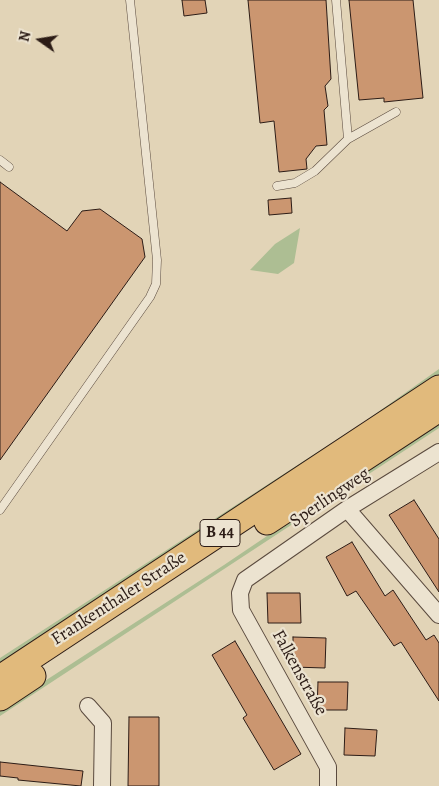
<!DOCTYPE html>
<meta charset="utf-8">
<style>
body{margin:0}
#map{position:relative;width:439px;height:786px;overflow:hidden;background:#e2d4b7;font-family:Alegreya,serif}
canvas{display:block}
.north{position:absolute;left:15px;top:15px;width:50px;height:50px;-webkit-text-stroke:4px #ece3d0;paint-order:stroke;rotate:283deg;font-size:14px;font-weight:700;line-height:20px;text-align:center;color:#2c1c16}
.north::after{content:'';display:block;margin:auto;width:18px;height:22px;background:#2c1c16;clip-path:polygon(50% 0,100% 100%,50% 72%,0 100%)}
</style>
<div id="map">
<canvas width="439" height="786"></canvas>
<div class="north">N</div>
</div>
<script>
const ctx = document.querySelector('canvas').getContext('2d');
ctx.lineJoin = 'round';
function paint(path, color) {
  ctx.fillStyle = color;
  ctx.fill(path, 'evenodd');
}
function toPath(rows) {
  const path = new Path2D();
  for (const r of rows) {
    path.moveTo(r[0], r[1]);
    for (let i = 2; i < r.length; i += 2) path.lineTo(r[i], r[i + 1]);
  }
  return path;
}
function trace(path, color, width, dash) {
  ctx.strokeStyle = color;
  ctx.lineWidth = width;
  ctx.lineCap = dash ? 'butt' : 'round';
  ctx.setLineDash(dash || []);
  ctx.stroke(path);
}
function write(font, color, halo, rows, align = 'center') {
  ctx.font = font + ' Alegreya,serif';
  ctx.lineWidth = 4.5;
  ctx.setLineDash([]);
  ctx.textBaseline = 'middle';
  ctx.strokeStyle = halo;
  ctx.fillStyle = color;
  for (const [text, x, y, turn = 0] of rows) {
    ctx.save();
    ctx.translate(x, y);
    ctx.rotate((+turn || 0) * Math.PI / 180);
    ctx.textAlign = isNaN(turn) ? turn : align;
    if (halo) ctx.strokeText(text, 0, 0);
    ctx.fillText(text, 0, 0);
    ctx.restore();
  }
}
paint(toPath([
 [300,228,294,263,278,274,250,270,275,244],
 [439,369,439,377,0,664,0,658,364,422],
 [439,420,439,428,0,716,0,710,224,565]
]), '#adbe93');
const building = toPath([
 [182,0,205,0,207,13,184,16,182,0],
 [248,0,326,0,331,79,325,86,328,106,324,110,327,145,316,146,306,159,307,169,279,172,274,121,260,123,248,0],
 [349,0,413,0,423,98,384,102,384,98,359,100,349,0],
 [0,182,67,231,82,211,100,209,142,239,145,257,0,460,0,182],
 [291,198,292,213,269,215,268,200,291,198],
 [414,500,439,539,439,592,389,515,414,500],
 [352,542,385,596,393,590,426,640,434,635,439,643,439,701,401,642,394,646,356,591,347,596,326,557,352,542],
 [267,593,300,593,301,623,268,623,267,593],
 [293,637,326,638,325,668,293,667,293,637],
 [235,641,301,754,274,770,243,718,247,715,212,655,235,641],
 [318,682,348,682,347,710,317,710,318,682],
 [129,717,159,717,159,786,128,786,129,717],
 [345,728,377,730,375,756,344,755,345,728],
 [0,762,83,771,81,786,18,780,18,778,0,776,0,762]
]);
paint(building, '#cb9670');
trace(building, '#2c1c16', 1);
const service = toPath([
 [348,139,396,112],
 [0,160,9,167],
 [277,186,295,183,315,171,348,139,336,0],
 [0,510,150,297,156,284,157,260,130,0]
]);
const minor = toPath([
 [347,509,439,615],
 [88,706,103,723,102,786],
 [328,786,328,767,241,610,240,593,245,580,347,509,439,452]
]);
const primary = toPath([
 [267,522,439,409],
 [0,678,439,388],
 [0,698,33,676]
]);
trace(service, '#5a4a3e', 9);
trace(minor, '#5a4a3e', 18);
trace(primary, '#2c1c16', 27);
trace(service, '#ece3d0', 8);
trace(minor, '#ece3d0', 16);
trace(primary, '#e1ba7c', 25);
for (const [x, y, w] of [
 [220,533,40]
]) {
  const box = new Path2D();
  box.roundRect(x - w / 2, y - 13.5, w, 27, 4);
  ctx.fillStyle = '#ece3d0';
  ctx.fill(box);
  trace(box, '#2c1c16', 1);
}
write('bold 16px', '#2c1c16', null, [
 ["B 44",220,533]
]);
write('18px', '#2c1c16', '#ece3d0', [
 ["Sperlingweg",330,498,-34],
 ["Frankenthaler Straße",119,599,-33],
 ["Falkenstraße",299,673,61]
]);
</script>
